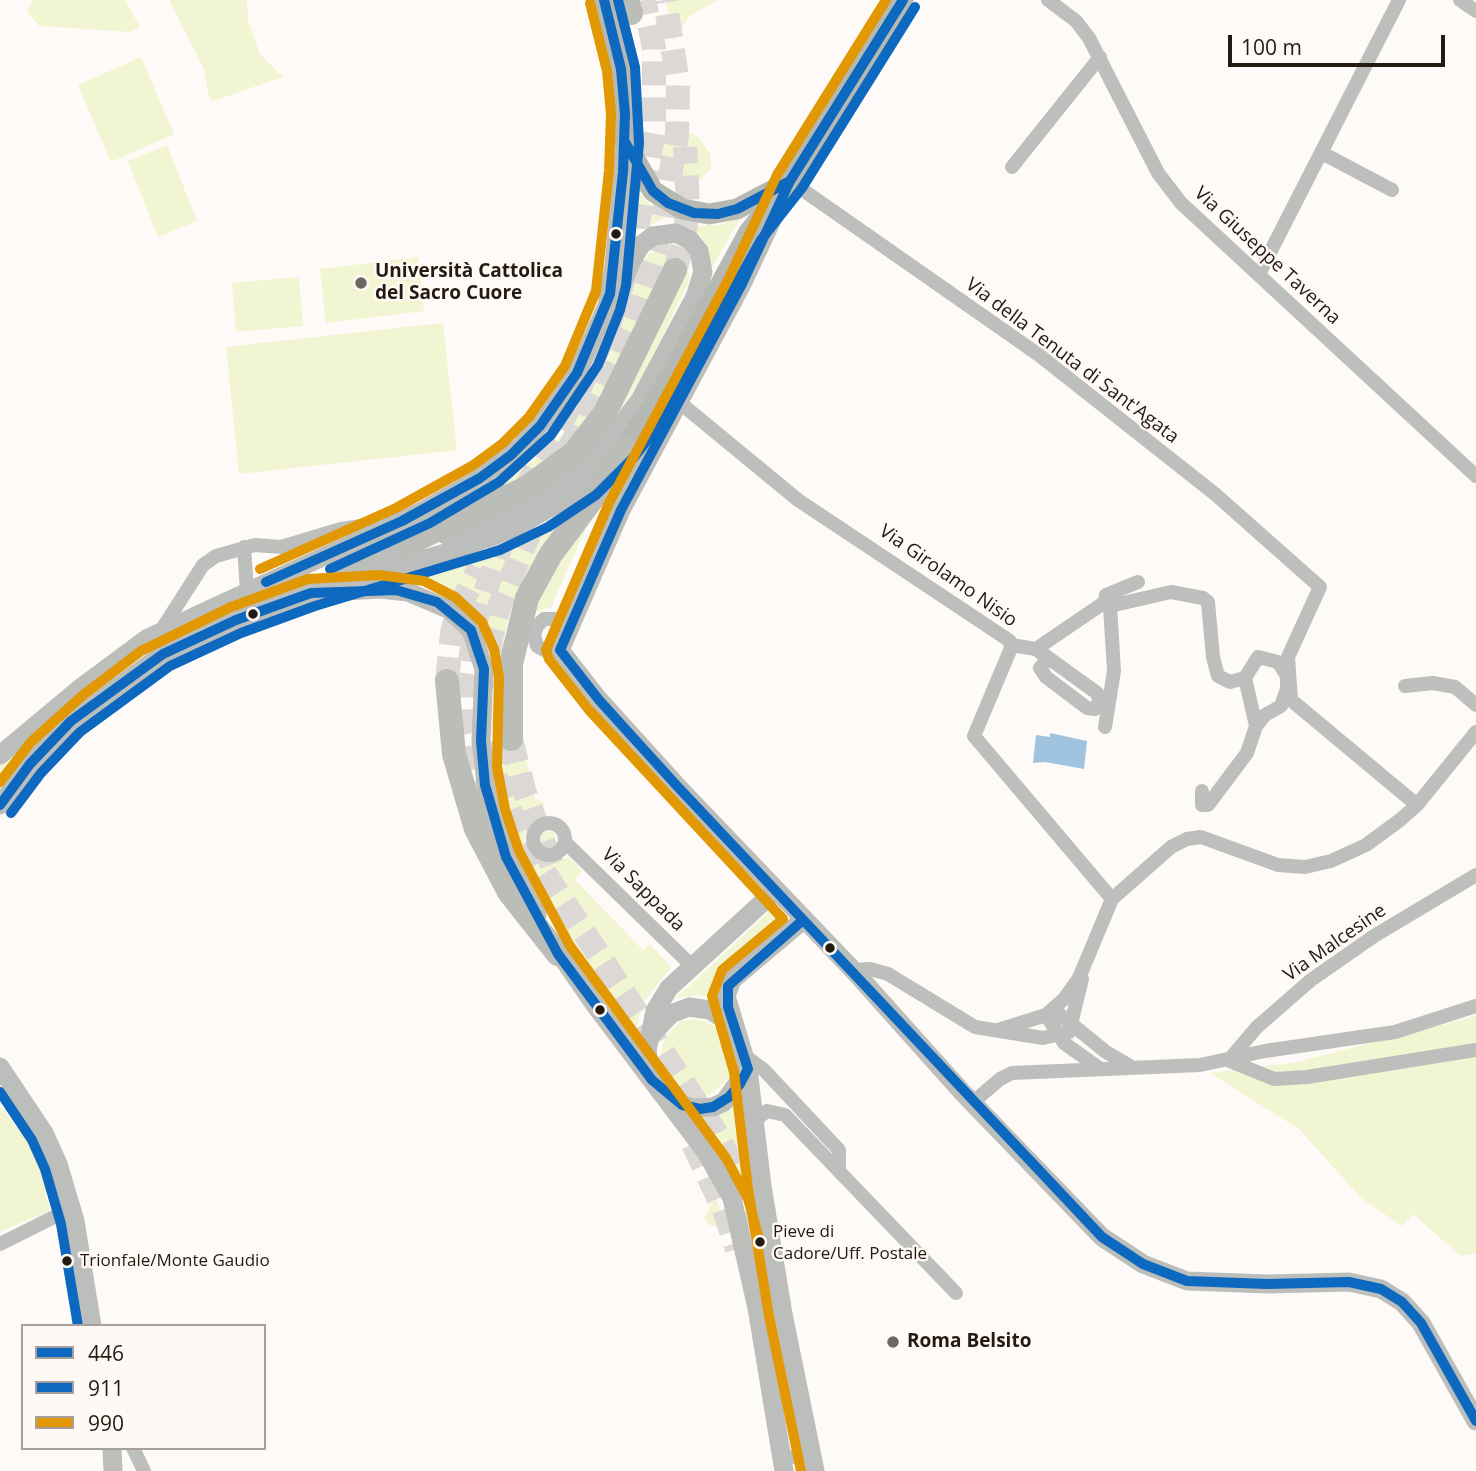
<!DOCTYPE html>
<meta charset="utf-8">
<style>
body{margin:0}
#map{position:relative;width:1476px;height:1471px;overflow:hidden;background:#fdfaf7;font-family:"Open Sans",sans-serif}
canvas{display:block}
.legend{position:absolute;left:21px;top:1324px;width:245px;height:126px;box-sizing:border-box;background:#fff9f5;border:2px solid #a7a09a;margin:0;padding:9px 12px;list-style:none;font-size:21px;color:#231a12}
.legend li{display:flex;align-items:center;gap:14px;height:35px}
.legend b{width:35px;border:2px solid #a7a09a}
.scale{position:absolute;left:1228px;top:35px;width:217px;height:32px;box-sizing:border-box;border:4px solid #231a12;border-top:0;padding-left:9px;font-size:21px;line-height:24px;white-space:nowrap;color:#231a12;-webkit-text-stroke:5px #fff9f5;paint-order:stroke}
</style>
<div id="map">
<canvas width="1476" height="1471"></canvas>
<ul class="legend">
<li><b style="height:9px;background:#0c69bf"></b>446</li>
<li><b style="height:9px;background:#0c69bf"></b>911</li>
<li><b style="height:9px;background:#e29802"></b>990</li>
</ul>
<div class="scale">100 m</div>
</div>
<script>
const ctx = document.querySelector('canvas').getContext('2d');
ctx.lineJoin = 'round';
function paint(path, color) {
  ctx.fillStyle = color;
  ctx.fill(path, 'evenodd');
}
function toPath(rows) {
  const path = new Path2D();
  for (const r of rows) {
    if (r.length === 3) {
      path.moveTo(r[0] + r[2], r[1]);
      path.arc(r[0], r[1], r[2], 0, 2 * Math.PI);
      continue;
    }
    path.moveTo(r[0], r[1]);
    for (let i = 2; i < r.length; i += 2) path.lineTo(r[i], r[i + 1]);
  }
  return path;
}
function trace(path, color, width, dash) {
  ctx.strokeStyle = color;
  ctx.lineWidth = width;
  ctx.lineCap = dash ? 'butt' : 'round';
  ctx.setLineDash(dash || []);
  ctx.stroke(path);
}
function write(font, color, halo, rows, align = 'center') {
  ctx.font = font + ' "Open Sans",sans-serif';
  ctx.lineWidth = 5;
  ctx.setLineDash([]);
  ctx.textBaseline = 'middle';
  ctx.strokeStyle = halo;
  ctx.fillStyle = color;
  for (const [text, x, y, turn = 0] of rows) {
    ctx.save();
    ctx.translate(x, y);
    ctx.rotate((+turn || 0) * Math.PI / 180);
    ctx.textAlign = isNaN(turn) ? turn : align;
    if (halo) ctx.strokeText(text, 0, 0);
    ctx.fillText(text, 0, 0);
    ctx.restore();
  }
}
paint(toPath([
 [33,0,125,0,140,27,131,32,39,26,27,11],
 [169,0,247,0,248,21,260,54,283,77,213,101,209,97,204,69],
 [666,0,717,0,688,17,673,43],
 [141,57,174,134,111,162,78,85],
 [681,129,698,137,710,153,711,168,699,181,683,183,674,178,659,155,659,143,665,134],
 [167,145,197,221,158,237,128,161],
 [634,193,640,194,665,218,632,232],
 [741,217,712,267,707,244,692,226,720,225],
 [662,246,676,246,688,256,689,282,646,369,619,413,603,402,562,454,496,492,493,487,550,449,575,418,594,389,617,339,636,273,649,254],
 [418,257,424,311,326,323,320,269],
 [299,277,303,326,236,332,232,283],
 [443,323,457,450,239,474,226,347],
 [594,510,551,607,534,613,533,596],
 [549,522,553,531,527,572,507,623,502,653,535,799,545,803,527,825,524,843,539,862,547,863,569,857,582,871,575,880,643,950,650,944,671,967,642,1004,635,1034,602,992,556,924,531,879,505,819,494,786,491,725,494,672,491,652,482,631,468,610,446,592,407,577,503,544],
 [49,725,54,726,0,780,0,765],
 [548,839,8],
 [772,909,783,920,719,975,714,984,713,997,698,995,676,998],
 [1476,1016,1476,1253,1461,1256,1413,1214,1402,1226,1361,1198,1299,1129,1210,1073,1297,1062],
 [692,1019,707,1022,723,1032,733,1058,730,1077,711,1094,694,1096,679,1091,663,1068,660,1056,665,1037,681,1021],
 [740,1101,797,1428,788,1430,759,1263,744,1202,717,1151,692,1118,715,1116],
 [0,1106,26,1139,50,1191,44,1193,51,1210,0,1232],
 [715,1197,728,1228,709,1225,704,1219]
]), '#f2f5d2');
paint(toPath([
 [1050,733,1087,741,1084,769,1045,762,1033,763,1036,735,1050,737]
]), '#a0c3df');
trace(toPath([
 [675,270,684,241,688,205,685,147],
 [569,449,630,326,656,250,664,212,677,135,678,83,665,0],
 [447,681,452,633,458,610,479,568],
 [488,688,491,638,499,607,543,500],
 [511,739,524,790,553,868],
 [489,742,495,776,523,840,715,1131,731,1162,773,1278],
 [484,804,468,724,468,676,475,622,512,513,582,384,608,328,633,251,654,131,654,48,644,0],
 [693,1144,724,1210,737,1249]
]), '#dcd8d5', 24, [24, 12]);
trace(toPath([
 [1048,0,1076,21,1089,38,1158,173,1181,203,1476,476],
 [1460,0,1476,11],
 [1322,153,1392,190],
 [1012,167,1100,57],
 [790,181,1039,355,1215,494,1320,587,1288,657,1291,700,1417,805],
 [1259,274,1399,0],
 [679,402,798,500,1010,641,1011,648,974,736,1112,899],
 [1105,602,1106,595,1138,582],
 [1110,606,1171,592,1203,598,1208,602,1213,657,1218,676,1230,682,1245,678,1258,657,1278,662,1287,676,1287,689,1281,706,1265,715,1256,726,1247,753,1208,805,1202,805,1202,791],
 [236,620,247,591,244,547],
 [162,629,203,565,216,556,255,545,281,547,341,529,387,522],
 [1011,645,1036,649,1105,602,1110,606,1114,671,1105,727],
 [1036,649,1097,693,1100,703,1095,709,1087,708,1046,677,1040,668,1048,658],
 [560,650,550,653,537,646,534,635,537,626,544,619,555,619,564,625,567,636],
 [1245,678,1256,726],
 [1405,686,1433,683,1455,687,1476,705],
 [549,839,16],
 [565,842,692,966],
 [853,970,870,969,888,974,975,1027,1043,1038,1069,1032,1082,979],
 [1053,1009,1106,1052,1130,1066],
 [1046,1015,1064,1043,1099,1068],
 [998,1030,1046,1015,1064,999,1079,978,1112,899,1171,847,1187,839,1201,837,1278,865,1305,867,1331,861,1366,845,1400,820,1417,805,1476,732],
 [745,1056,764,1070,839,1150,839,1170],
 [1229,1060,1257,1027,1311,980,1374,936,1476,875],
 [1230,1061,1274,1079,1307,1077,1476,1050],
 [972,1103,1000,1079,1012,1073,1200,1065,1265,1051,1395,1032,1476,1006],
 [754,1121,767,1111,785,1115,956,1293],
 [0,1244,72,1208],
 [133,1448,144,1471],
 [782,1459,812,1453]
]), '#bdbfbc', 14);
trace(toPath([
 [786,190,742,284,621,510,560,650,599,700,677,786,853,970,963,1093,1102,1237,1143,1264,1187,1281,1267,1284,1349,1282,1381,1289,1402,1302,1421,1323,1476,1421],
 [446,535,532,502,572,476,606,445,640,400,695,297,703,272,699,251,690,240,676,233,653,236,641,245,632,260,619,291],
 [315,590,368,562,417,543],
 [311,593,380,589,408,592,448,609,471,630,484,669,481,741,488,799,506,857,537,915],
 [0,755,78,690,148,638,424,510,480,478,521,446,549,414,577,373,607,306,614,266,625,142],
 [0,805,30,764,71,721,163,654,236,620,311,593,445,553,512,529,576,493,607,465],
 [803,920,732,980,726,996,748,1069,762,1186,783,1314,815,1471],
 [551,941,595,1005,706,1152,732,1198,757,1308,784,1471],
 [652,1034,671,1014,689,1007,710,1010,733,1025],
 [0,1067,44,1133,58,1164,75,1221,92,1326],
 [748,1069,724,1102,713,1107,693,1108,682,1105,652,1080,647,1051,655,1011,669,988,776,890],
 [112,1448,113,1471]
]), '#bcbebb', 19);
trace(toPath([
 [604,0,621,69,625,142,653,191,682,209,709,214,737,209,779,187],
 [625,447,657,401,749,232,790,181,903,0]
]), '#b6b8b4', 21);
trace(toPath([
 [627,0,631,13],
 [403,546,528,487,574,453,605,413,675,270],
 [447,681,454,754,476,829,509,892,558,954],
 [511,739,511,664,527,598,551,554,599,490,625,447]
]), '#bbbdb8', 24);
trace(toPath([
 [903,0,790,181,742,284,621,510,560,650,599,700,677,786,1102,1237,1143,1264,1187,1281,1267,1284,1349,1282,1381,1289,1402,1302,1421,1323,1476,1421],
 [625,142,653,191,668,203,694,213,718,214,737,209,790,181],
 [266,582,402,521,480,478,511,455,540,426,577,373,610,294,623,172,625,114,621,69,604,0],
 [0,805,30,764,71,721,163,654,236,620,311,593,396,590,437,602,471,630,484,669,481,741,485,785,506,857,558,954,652,1080,682,1105,700,1109,713,1107,729,1097,740,1084,748,1069,728,1007,728,986,803,920]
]), '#0c69bf', 10);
trace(toPath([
 [330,569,430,523,499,482,551,435,598,365,620,310,626,286,639,143,635,67,618,0],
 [11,813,41,773,80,732,170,666,241,633,315,606,500,550,548,527,596,495,635,456,653,433,761,240,802,188,915,7],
 [0,1092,32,1140,45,1169,61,1224,78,1326]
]), '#0c69bf', 10);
trace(toPath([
 [260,569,396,508,472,466,502,444,529,417,565,366,596,291,609,171,611,114,607,71,590,3],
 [0,782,31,742,83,695,141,651,231,607,308,579,379,575,424,581,455,597,482,622,494,649,499,677,497,767,505,809,519,851,570,946,726,1158,748,1199,760,1242],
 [801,1471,769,1316,748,1188,734,1072,712,996,722,970,783,919,589,710,549,659,546,650,609,503,729,278,777,175,886,0]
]), '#e29802', 10);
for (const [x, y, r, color] of [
 [616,234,6,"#231a12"],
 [361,283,7,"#6f6862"],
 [253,614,6,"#231a12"],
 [830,948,6,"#231a12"],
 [600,1010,6,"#231a12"],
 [760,1242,6,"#231a12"],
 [67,1261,6,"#231a12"],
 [893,1342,7,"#6f6862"]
]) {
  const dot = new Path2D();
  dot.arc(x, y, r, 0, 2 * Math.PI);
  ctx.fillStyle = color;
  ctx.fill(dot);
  trace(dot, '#fff9f5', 2.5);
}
write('17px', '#231a12', '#fff9f5', [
 ["Pieve di",773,1232],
 ["Cadore/Uff. Postale",773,1254],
 ["Trionfale/Monte Gaudio",80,1261]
], 'left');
write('19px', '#231a12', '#fff9f5', [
 ["Via Giuseppe Taverna",1267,256,43],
 ["Via della Tenuta di Sant'Agata",1072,361,37],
 ["Via Girolamo Nisio",948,576,35],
 ["Via Sappada",643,890,45],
 ["Via Malcesine",1335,943,-35]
]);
write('bold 19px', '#231a12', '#fff9f5', [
 ["Università Cattolica",375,272],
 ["del Sacro Cuore",375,294],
 ["Roma Belsito",907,1342]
], 'left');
</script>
